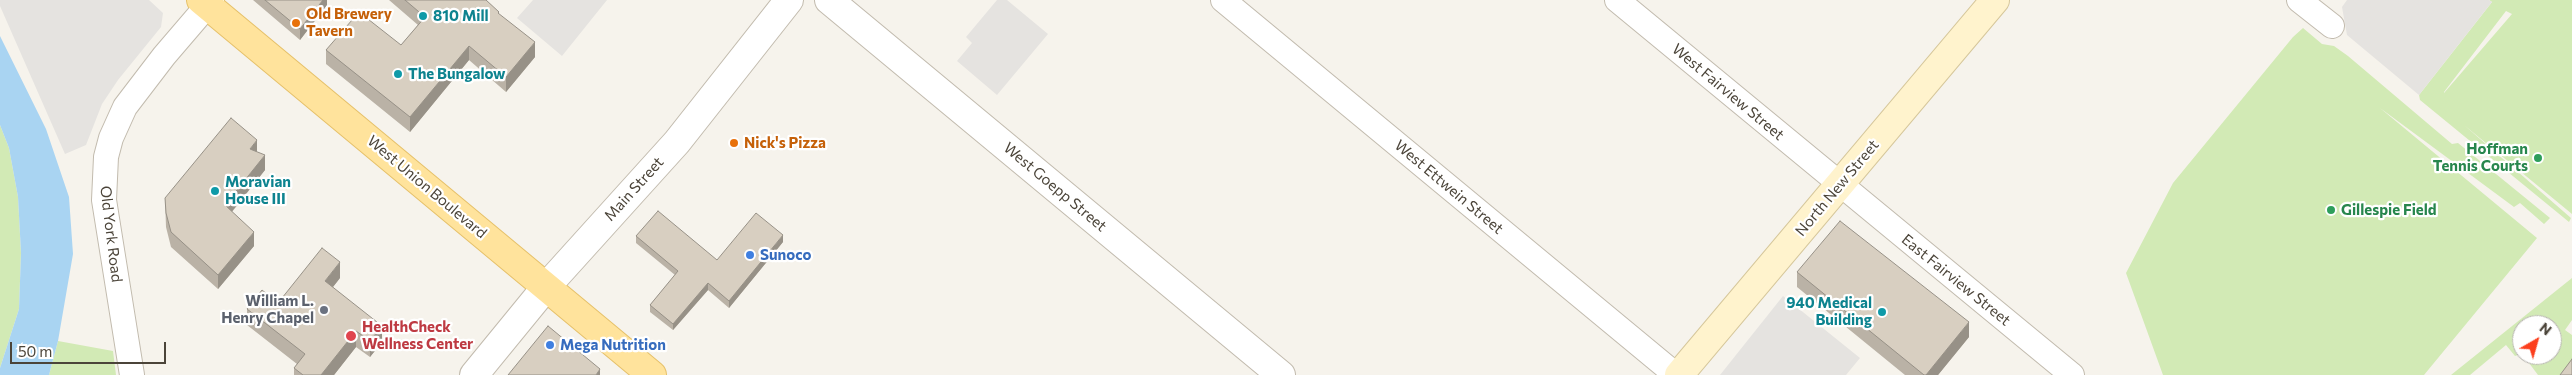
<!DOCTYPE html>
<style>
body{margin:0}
#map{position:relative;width:2572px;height:375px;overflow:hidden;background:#f6f3ec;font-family:Commissioner,sans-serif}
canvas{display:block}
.north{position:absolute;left:2512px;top:315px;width:50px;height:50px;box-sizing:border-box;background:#fff;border:1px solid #b7b4b0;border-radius:50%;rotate:38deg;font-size:14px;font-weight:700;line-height:20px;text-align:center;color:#4b4439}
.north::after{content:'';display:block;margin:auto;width:18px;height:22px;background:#fc3f1d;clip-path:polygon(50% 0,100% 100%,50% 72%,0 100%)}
.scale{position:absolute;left:10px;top:342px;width:156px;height:22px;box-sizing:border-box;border:2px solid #4b4439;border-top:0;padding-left:6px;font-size:15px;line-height:18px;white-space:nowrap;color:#4b4439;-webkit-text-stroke:4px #fff;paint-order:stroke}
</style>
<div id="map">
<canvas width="2572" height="375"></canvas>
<div class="north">N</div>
<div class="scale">50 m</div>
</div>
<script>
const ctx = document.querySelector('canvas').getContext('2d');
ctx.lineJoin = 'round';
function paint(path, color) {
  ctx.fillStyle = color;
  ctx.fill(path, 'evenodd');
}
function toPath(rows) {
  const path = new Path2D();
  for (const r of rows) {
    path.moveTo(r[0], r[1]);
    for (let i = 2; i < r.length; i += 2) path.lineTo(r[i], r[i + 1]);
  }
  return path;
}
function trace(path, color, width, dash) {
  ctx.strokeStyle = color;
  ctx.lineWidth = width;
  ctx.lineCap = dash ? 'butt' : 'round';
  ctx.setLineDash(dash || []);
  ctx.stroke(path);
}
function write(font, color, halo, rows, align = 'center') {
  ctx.font = font + ' Commissioner,sans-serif';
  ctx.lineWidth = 4.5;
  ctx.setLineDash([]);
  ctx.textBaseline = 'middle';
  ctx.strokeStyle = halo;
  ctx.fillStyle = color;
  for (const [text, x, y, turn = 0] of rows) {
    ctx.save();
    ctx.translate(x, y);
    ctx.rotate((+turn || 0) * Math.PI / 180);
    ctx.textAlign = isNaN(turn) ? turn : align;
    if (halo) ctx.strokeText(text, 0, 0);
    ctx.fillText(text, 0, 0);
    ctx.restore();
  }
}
paint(toPath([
 [2489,0,2572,0,2572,214,2464,125,2571,218,2569,222,2420,100,2419,95,2492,2],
 [2506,11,2512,14,2444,93,2444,92],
 [2303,28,2322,44,2334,46,2348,56,2452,144,2458,143,2550,218,2544,224,2520,203,2514,207,2380,108,2537,238,2424,375,2163,375,2126,273,2173,183,2293,37],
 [0,125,9,148,18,197,21,253,19,309,0,368],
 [2572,278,2572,320,2565,330,2572,335,2572,367,2562,375,2538,375,2523,355,2552,355,2552,325,2522,325,2522,354,2515,356,2506,345,2470,375,2451,375],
 [58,341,113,351,116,375,49,375]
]), '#d2eab5');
paint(toPath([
 [0,0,149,0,163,13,161,27,118,80,102,104,86,145,65,154,0,6],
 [533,0,607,0,562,56,517,18],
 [997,0,1007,0,1048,34,997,95,957,61,972,43,966,37],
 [2347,0,2489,0,2492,2,2419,95,2347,35,2342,7],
 [1783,296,1860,358,1846,375,1720,375]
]), '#e5e3e0');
paint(toPath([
 [0,36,46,129,69,197,73,254,58,341,49,375,0,375,0,368,19,309,21,253,18,197,9,148,0,125]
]), '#a9d4f2');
const minor = toPath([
 [1223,0,1676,375],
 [1617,0,2072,375],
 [2299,0,2332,26],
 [132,375,104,200,106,157,111,138,125,107,164,56,212,0]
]);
const tertiary = toPath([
 [829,0,1281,375],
 [474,375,546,287,677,142,789,0]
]);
const secondary = toPath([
 [1679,375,1995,0]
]);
const primary = toPath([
 [201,0,652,375]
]);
trace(minor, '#c2bbae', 26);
trace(tertiary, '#c2bbae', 30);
trace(secondary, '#d6c79b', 30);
trace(primary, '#e6c16a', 30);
trace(minor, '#fff', 24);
trace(tertiary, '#fff', 28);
trace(secondary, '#fff3cd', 28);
trace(primary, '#ffe39c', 28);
paint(toPath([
 [253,0,327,0,327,5,300,40],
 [389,0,486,0,499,14,535,57,506,92,469,60,410,132,326,64,326,50,401,45,418,25],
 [257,152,265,170,232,212,254,246,218,289,171,247,166,227,165,198],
 [636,236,717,260,783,242,729,308,708,290,673,330,650,312,650,305,675,275,636,243],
 [1797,272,1969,337,1938,375,1905,375,1797,287],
 [340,278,333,287,382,342,370,357,356,347,334,375,294,375,294,368,297,364,247,325,247,309,278,303]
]), '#bab2a6');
paint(toPath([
 [323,0,327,0,327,5,300,40,300,29],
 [535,42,535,57,506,92,506,77],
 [469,46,469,60,410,132,410,117],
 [257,140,257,155,250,149],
 [265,155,265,170,225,220,225,205],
 [254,232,254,246,218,289,218,275],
 [783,235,783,242,729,308,729,301],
 [340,262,340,278,325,297,325,281],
 [708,283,708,290,673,330,673,324],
 [1969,322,1969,337,1938,375,1926,375],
 [382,326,382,342,370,357,370,341],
 [356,331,356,347,334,375,321,375],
 [600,369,600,375,596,375]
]), '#979187');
const building = toPath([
 [265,0,323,0,300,29,265,0],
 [405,0,486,0,499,12,498,13,535,42,506,77,469,46,410,117,326,50,359,12,401,45,425,17,405,0],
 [231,118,257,140,250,149,265,155,225,205,254,232,218,275,171,232,166,213,165,198,231,118],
 [658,211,717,260,756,213,783,235,729,301,708,283,673,324,650,305,678,271,636,236,658,211],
 [1840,221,1969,322,1926,375,1924,375,1797,272,1840,221],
 [322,248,340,262,325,281,382,326,370,341,356,331,321,375,303,375,294,368,305,354,247,309,262,290,278,303,322,248],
 [548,326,600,369,596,375,508,375,548,326],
 [2572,359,2572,375,2560,375,2572,359]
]);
paint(building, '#d8cfc1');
trace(building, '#979187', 1);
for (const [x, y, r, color] of [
 [423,16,5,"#0f9aa8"],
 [296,23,5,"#e8710a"],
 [398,74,5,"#0f9aa8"],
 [734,143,5,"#e8710a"],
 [2538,158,5,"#2e9e5b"],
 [215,191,5,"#0f9aa8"],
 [2331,210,5,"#2e9e5b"],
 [750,255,5,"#3f7fe0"],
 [324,310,5,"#6b7280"],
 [1882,312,5,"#0f9aa8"],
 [351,336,6,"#e0444e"],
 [550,345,5,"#3f7fe0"]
]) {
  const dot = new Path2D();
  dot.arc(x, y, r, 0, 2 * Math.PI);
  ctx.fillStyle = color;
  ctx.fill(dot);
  trace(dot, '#fff', 2);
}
write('bold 15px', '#c56008', '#fff', [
 ["Old Brewery",306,14],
 ["Tavern",306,31],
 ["Nick's Pizza",744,143]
], 'left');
write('bold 15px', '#0d838f', '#fff', [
 ["810 Mill",433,16],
 ["The Bungalow",408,74],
 ["Moravian",225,182],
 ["House III",225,199],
 ["940 Medical",1872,303,"right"],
 ["Building",1872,320,"right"]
], 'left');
write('15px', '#4b4439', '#fff', [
 ["West Fairview Street",1728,92,40],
 ["West Union Boulevard",427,187,40],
 ["West Goepp Street",1055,187,40],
 ["West Ettwein Street",1449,187,40],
 ["North New Street",1837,188,-50],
 ["Main Street",634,189,-48],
 ["Old York Road",111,234,83],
 ["East Fairview Street",1956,280,39]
]);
write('bold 15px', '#27864d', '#fff', [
 ["Hoffman",2528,149],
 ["Tennis Courts",2528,166],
 ["Gillespie Field",2341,210,"left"]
], 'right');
write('bold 15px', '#366cbe', '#fff', [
 ["Sunoco",760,255],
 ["Mega Nutrition",560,345]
], 'left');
write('bold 15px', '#5b616d', '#fff', [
 ["William L.",314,301],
 ["Henry Chapel",314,318]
], 'right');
write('bold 15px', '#be3a42', '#fff', [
 ["HealthCheck",362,327],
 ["Wellness Center",362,344]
], 'left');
</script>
